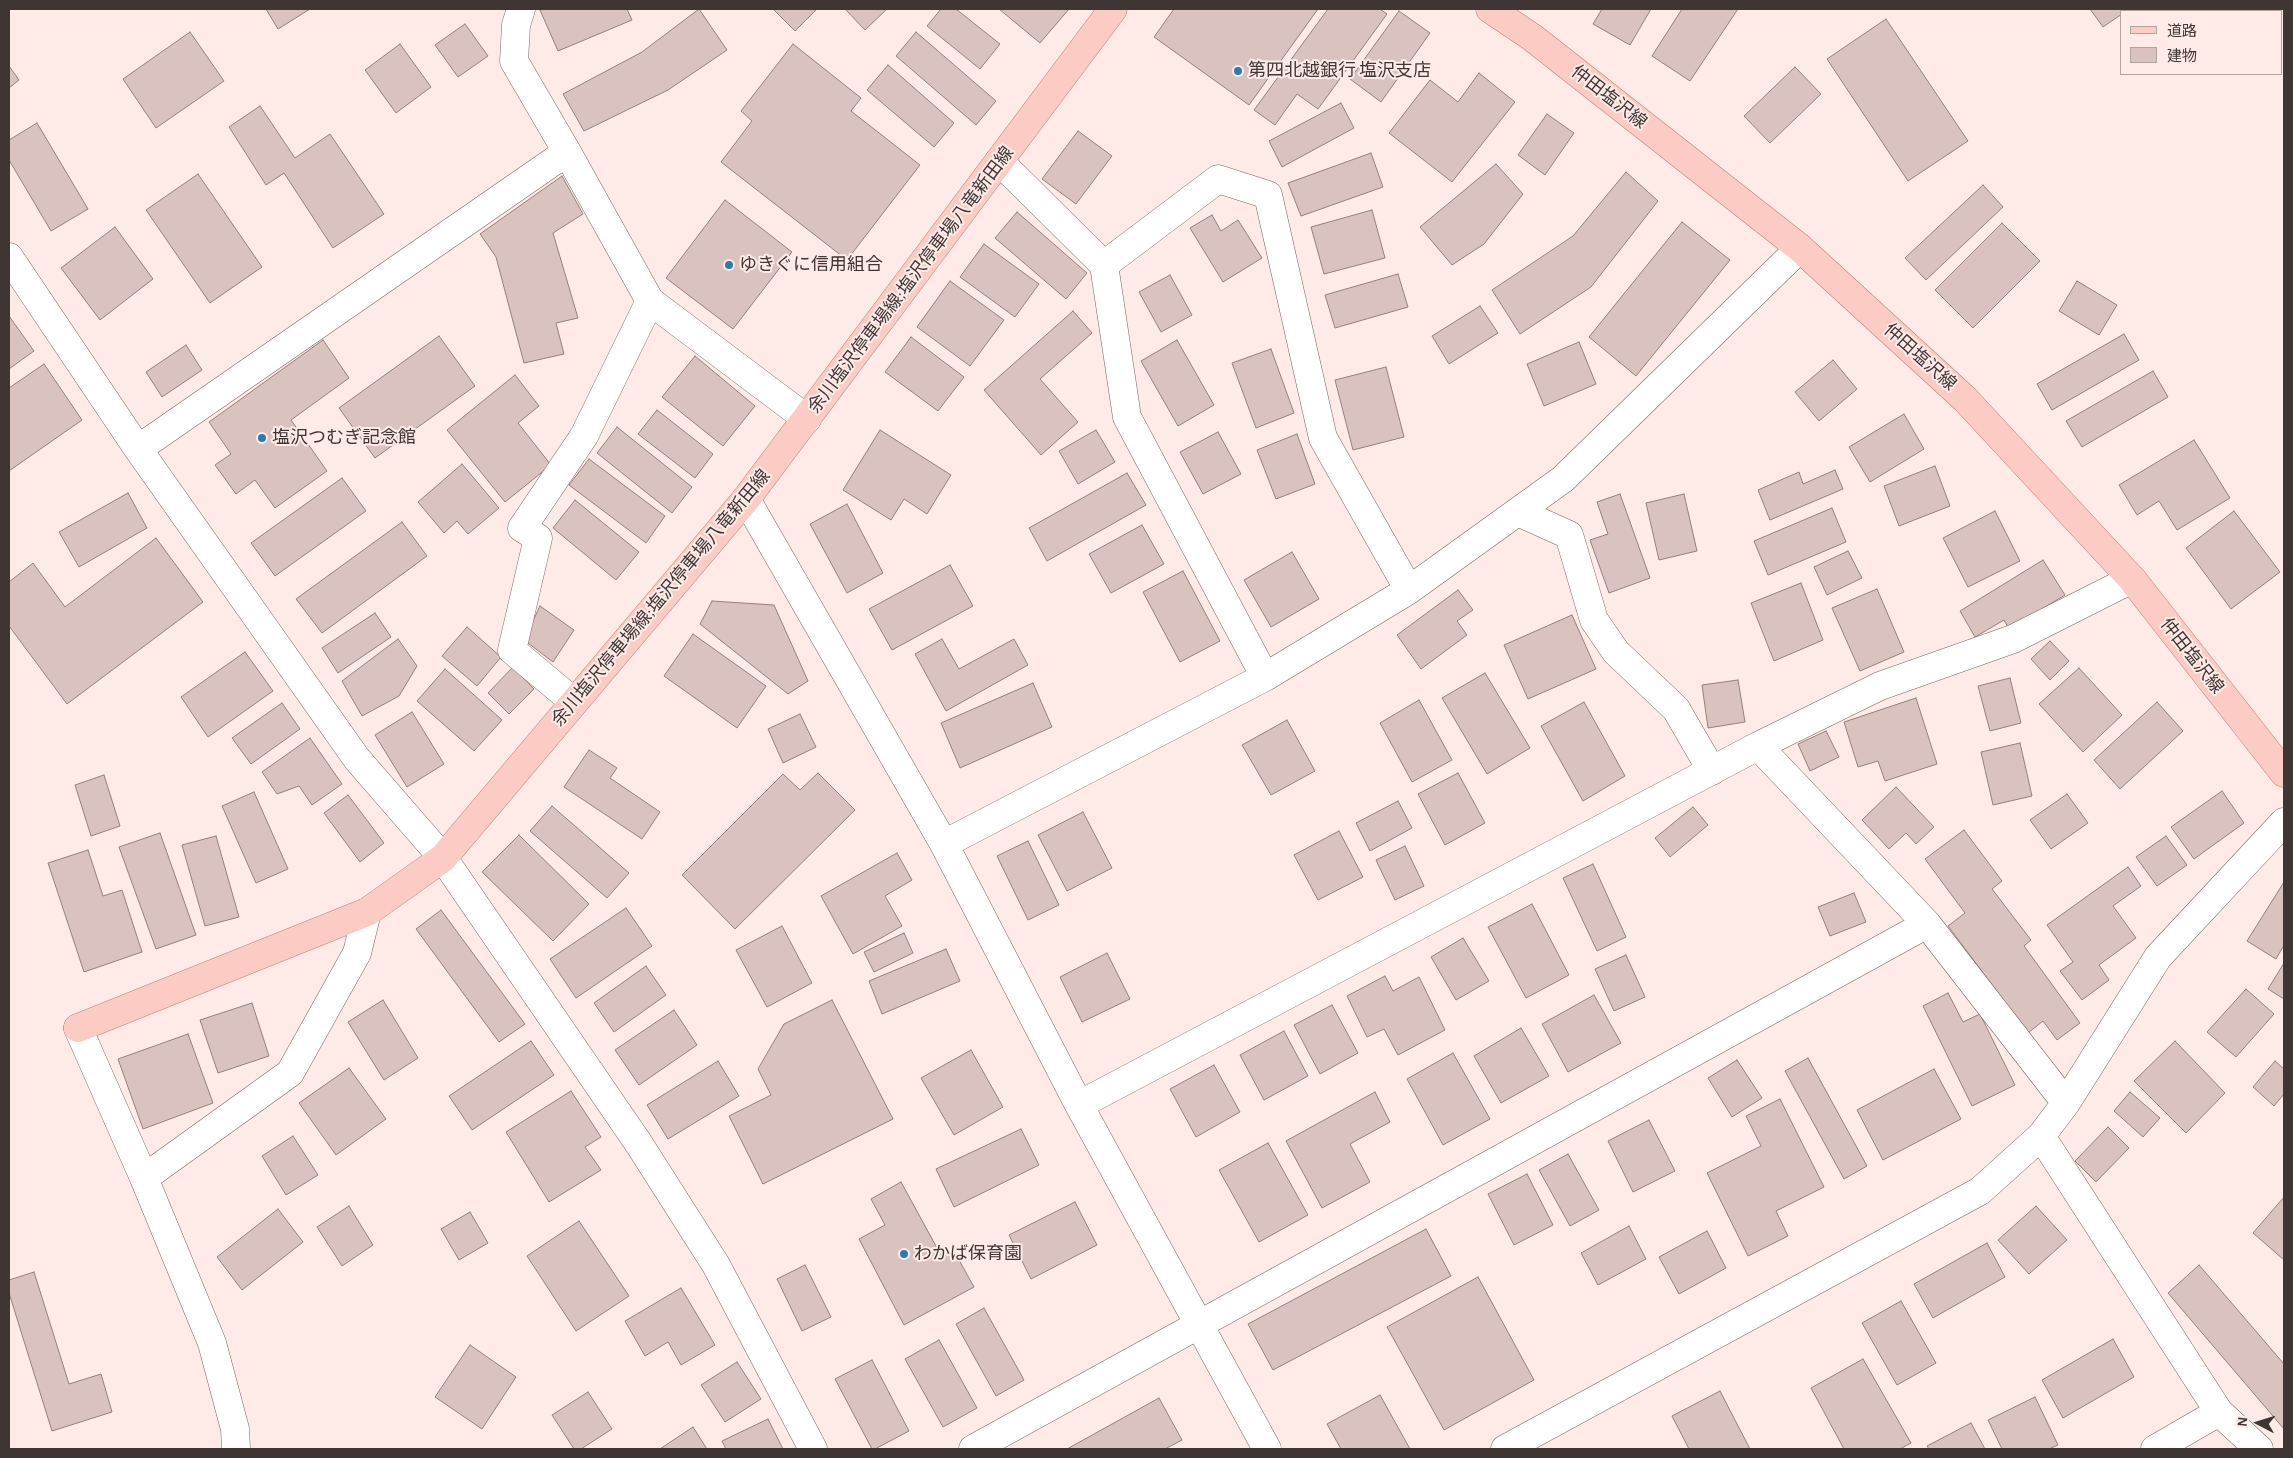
<!DOCTYPE html>
<meta charset="utf-8">
<style>
body{margin:0}
#map{position:relative;width:2293px;height:1458px;overflow:hidden;background:#feebe7;font-family:"Alegreya Sans","Noto Sans JP",sans-serif}
canvas{display:block}
.frame{position:absolute;inset:0;border:10px solid #3f3634;pointer-events:none}
.legend{position:absolute;left:2120px;top:10px;width:162px;height:65px;box-sizing:border-box;background:#feebe7;border:1px solid #b2a39f;margin:0;padding:6px 9px;list-style:none;font-size:15px;color:#3f3634}
.legend li{display:flex;align-items:center;gap:10px;height:25px}
.legend b{width:25px;border:1px solid #b2a39f}
.north{position:absolute;left:2233px;top:1398px;width:50px;height:50px;-webkit-text-stroke:4px #feebe7;paint-order:stroke;rotate:275deg;font-size:14px;font-weight:700;line-height:20px;text-align:center;color:#3f3634}
.north::after{content:'';display:block;margin:auto;width:18px;height:22px;background:#3f3634;clip-path:polygon(50% 0,100% 100%,50% 72%,0 100%)}
</style>
<div id="map">
<canvas width="2293" height="1458"></canvas>
<div class="frame"></div>
<ul class="legend">
<li><b style="height:6px;background:#fccbc3"></b>道路</li>
<li><b style="height:14px;background:#dac3bf"></b>建物</li>
</ul>
<div class="north">N</div>
</div>
<script>
const ctx = document.querySelector('canvas').getContext('2d');
ctx.lineJoin = 'round';
function paint(path, color) {
  ctx.fillStyle = color;
  ctx.fill(path, 'evenodd');
}
function toPath(rows) {
  const path = new Path2D();
  for (const r of rows) {
    path.moveTo(r[0], r[1]);
    for (let i = 2; i < r.length; i += 2) path.lineTo(r[i], r[i + 1]);
  }
  return path;
}
function trace(path, color, width, dash) {
  ctx.strokeStyle = color;
  ctx.lineWidth = width;
  ctx.lineCap = dash ? 'butt' : 'round';
  ctx.setLineDash(dash || []);
  ctx.stroke(path);
}
function write(font, color, halo, rows, align = 'center') {
  ctx.font = font + ' "Alegreya Sans","Noto Sans JP",sans-serif';
  ctx.lineWidth = 4;
  ctx.setLineDash([]);
  ctx.textBaseline = 'middle';
  ctx.strokeStyle = halo;
  ctx.fillStyle = color;
  for (const [text, x, y, turn = 0] of rows) {
    ctx.save();
    ctx.translate(x, y);
    ctx.rotate((+turn || 0) * Math.PI / 180);
    ctx.textAlign = isNaN(turn) ? turn : align;
    if (halo) ctx.strokeText(text, 0, 0);
    ctx.fillText(text, 0, 0);
    ctx.restore();
  }
}
const building = toPath([
 [266,9,310,9,278,29,266,9],
 [543,9,627,9,632,20,558,51,540,10,543,9],
 [699,9,727,50,668,90,584,131,563,94,642,52,699,9],
 [773,9,817,9,795,31,773,9],
 [845,9,887,9,865,30,845,9],
 [941,9,956,9,1000,44,980,69,927,26,941,9],
 [999,9,1069,9,1040,43,999,9],
 [1174,9,1318,9,1249,105,1154,37,1174,9],
 [1328,9,1380,9,1387,14,1318,109,1297,94,1275,125,1254,110,1328,9],
 [1602,9,1651,9,1630,45,1593,24,1602,9],
 [1682,9,1738,9,1690,81,1652,56,1682,9],
 [2090,9,2129,9,2122,11,2122,14,2103,27,2090,9],
 [1399,11,1430,33,1381,102,1350,79,1399,11],
 [1886,19,1968,141,1908,181,1827,59,1886,19],
 [465,24,488,56,458,77,435,45,465,24],
 [190,32,224,81,156,128,123,79,190,32],
 [916,32,996,101,976,125,896,56,916,32],
 [400,44,431,87,396,113,365,70,400,44],
 [793,44,861,98,851,111,920,165,847,260,721,162,752,121,741,111,793,44],
 [888,65,954,123,934,147,867,90,888,65],
 [9,66,19,80,9,88,9,66],
 [1795,67,1821,94,1770,143,1744,116,1795,67],
 [1479,73,1515,102,1452,182,1389,133,1430,80,1458,102,1479,73],
 [1341,103,1354,128,1282,167,1269,141,1341,103],
 [260,106,295,158,330,134,384,214,333,248,284,173,266,185,229,127,260,106],
 [1547,114,1574,133,1545,175,1518,155,1547,114],
 [37,123,88,209,51,231,9,160,9,140,37,123],
 [1078,131,1112,156,1076,204,1042,179,1078,131],
 [1371,153,1383,187,1301,216,1288,183,1371,153],
 [1496,164,1523,194,1484,244,1452,265,1420,227,1496,164],
 [1626,172,1658,201,1591,287,1520,334,1492,290,1573,236,1626,172],
 [198,174,262,267,210,303,146,210,198,174],
 [562,176,583,214,553,233,578,318,556,323,564,354,524,363,496,257,480,234,562,176],
 [1983,185,2003,207,1926,280,1905,258,1983,185],
 [725,200,792,252,733,329,666,278,725,200],
 [1372,210,1385,258,1324,274,1311,227,1372,210],
 [1017,212,1087,273,1066,299,995,238,1017,212],
 [1212,215,1221,231,1238,220,1262,258,1223,282,1190,228,1212,215],
 [1682,222,1730,260,1636,376,1589,337,1682,222],
 [2002,223,2040,261,1973,328,1935,290,2002,223],
 [115,227,153,279,100,320,61,268,115,227],
 [984,244,1039,284,1015,317,960,277,984,244],
 [1398,274,1408,307,1335,328,1325,295,1398,274],
 [1170,275,1192,315,1161,332,1139,292,1170,275],
 [950,281,1004,320,970,366,917,327,950,281],
 [2077,281,2117,305,2099,335,2059,311,2077,281],
 [1480,306,1498,333,1449,364,1432,336,1480,306],
 [1073,311,1092,333,1040,379,1078,422,1041,455,984,390,1073,311],
 [9,316,34,351,9,369,9,316],
 [2124,334,2139,360,2052,410,2037,384,2124,334],
 [439,336,475,386,375,458,339,408,439,336],
 [911,337,964,377,938,411,885,372,911,337],
 [323,340,349,378,291,420,327,471,275,508,255,480,236,494,215,465,231,454,209,422,323,340],
 [1177,340,1214,405,1178,426,1141,361,1177,340],
 [1579,342,1596,384,1544,406,1527,364,1579,342],
 [186,345,202,370,162,397,146,372,186,345],
 [1271,349,1294,413,1256,428,1232,363,1271,349],
 [695,356,755,406,723,446,662,397,695,356],
 [1833,360,1857,389,1819,421,1795,392,1833,360],
 [44,364,82,420,9,471,9,388,44,364],
 [1386,367,1404,437,1353,450,1335,380,1386,367],
 [2153,371,2168,397,2082,447,2066,421,2153,371],
 [515,375,539,406,518,423,551,465,505,502,447,430,515,375],
 [657,410,713,454,695,478,638,434,657,410],
 [1904,414,1924,449,1870,482,1849,447,1904,414],
 [617,427,692,487,672,513,597,453,617,427],
 [880,430,951,475,927,514,904,499,891,520,843,490,880,430],
 [1096,430,1115,462,1078,484,1059,451,1096,430],
 [1218,432,1241,474,1203,494,1180,452,1218,432],
 [1297,434,1315,484,1276,499,1257,450,1297,434],
 [2194,440,2230,498,2177,530,2159,501,2137,515,2119,485,2194,440],
 [589,459,665,516,646,543,569,485,589,459],
 [462,464,499,508,468,534,457,521,444,533,418,502,462,464],
 [1935,466,1950,506,1899,526,1884,486,1935,466],
 [1835,470,1843,489,1770,520,1758,490,1799,472,1803,484,1835,470],
 [1127,473,1146,505,1047,561,1029,528,1127,473],
 [342,478,366,511,275,576,251,543,342,478],
 [128,493,147,528,79,567,59,532,128,493],
 [1620,494,1650,578,1609,593,1590,540,1608,534,1597,502,1620,494],
 [1684,494,1697,551,1659,560,1646,503,1684,494],
 [575,500,639,552,616,580,553,528,575,500],
 [847,504,883,573,847,593,810,524,847,504],
 [1832,508,1846,542,1768,575,1754,541,1832,508],
 [1995,511,2020,561,1968,587,1943,538,1995,511],
 [2234,511,2280,572,2231,609,2186,548,2234,511],
 [402,522,427,556,322,633,296,599,402,522],
 [1142,525,1164,564,1111,593,1089,554,1142,525],
 [156,538,203,602,67,704,9,626,9,582,33,563,65,607,156,538],
 [1848,551,1862,578,1827,595,1814,567,1848,551],
 [1292,552,1319,599,1271,627,1244,580,1292,552],
 [2043,560,2065,595,2009,629,2004,620,1975,637,1960,611,2043,560],
 [950,565,973,606,892,650,869,609,950,565],
 [1183,571,1220,641,1180,662,1143,592,1183,571],
 [1801,583,1823,640,1774,661,1751,603,1801,583],
 [1877,589,1904,652,1860,671,1832,608,1877,589],
 [1458,590,1473,610,1457,621,1467,635,1421,669,1397,635,1458,590],
 [712,601,774,605,808,681,788,694,700,624,712,601],
 [540,606,574,630,553,662,524,640,540,606],
 [375,613,391,637,338,673,322,648,375,613],
 [1572,615,1596,669,1528,699,1504,645,1572,615],
 [467,627,501,657,477,686,442,656,467,627],
 [693,634,766,686,737,728,664,676,693,634],
 [398,639,417,666,399,696,362,716,342,681,398,639],
 [942,639,959,669,1014,639,1028,665,946,711,915,654,942,639],
 [2050,641,2069,661,2050,680,2031,659,2050,641],
 [245,652,273,691,208,737,181,697,245,652],
 [513,667,534,689,509,714,488,693,513,667],
 [2079,668,2122,715,2083,752,2039,704,2079,668],
 [445,669,502,720,474,751,417,701,445,669],
 [1485,673,1530,748,1487,774,1442,698,1485,673],
 [2010,678,2021,723,1990,731,1978,686,2010,678],
 [1738,680,1745,722,1708,728,1702,685,1738,680],
 [1033,683,1052,727,960,768,941,723,1033,683],
 [1916,698,1937,764,1885,781,1878,761,1858,767,1844,722,1916,698],
 [1419,700,1452,760,1412,782,1380,723,1419,700],
 [1584,702,1625,776,1583,801,1541,726,1584,702],
 [2157,702,2183,731,2120,789,2094,760,2157,702],
 [282,703,300,729,251,764,232,738,282,703],
 [412,712,444,764,407,787,375,735,412,712],
 [800,714,816,747,783,763,768,729,800,714],
 [1287,720,1315,771,1271,795,1242,745,1287,720],
 [1826,731,1839,757,1810,771,1798,744,1826,731],
 [310,738,342,784,312,805,299,786,277,794,262,772,310,738],
 [2020,743,2032,796,1993,805,1981,752,2020,743],
 [589,750,617,768,610,778,660,812,642,839,564,787,589,750],
 [818,773,855,810,735,929,682,875,783,774,800,790,818,773],
 [1458,773,1485,823,1445,845,1418,794,1458,773],
 [104,775,120,826,91,836,75,785,104,775],
 [1896,787,1934,827,1916,844,1906,833,1889,849,1862,820,1896,787],
 [2222,791,2244,823,2194,859,2171,827,2222,791],
 [254,792,288,869,256,883,222,806,254,792],
 [2067,794,2088,823,2051,849,2030,820,2067,794],
 [348,795,384,843,360,862,324,813,348,795],
 [1398,801,1412,828,1370,851,1356,823,1398,801],
 [552,806,629,873,607,898,530,831,552,806],
 [1693,807,1708,825,1670,857,1655,838,1693,807],
 [1083,812,1112,868,1067,891,1038,835,1083,812],
 [1964,830,2002,881,1992,889,2031,940,2024,946,2080,1023,2057,1040,2043,1021,2028,1033,1948,926,1965,913,1925,859,1964,830],
 [1339,831,1363,877,1318,900,1294,855,1339,831],
 [160,833,196,935,156,949,119,847,160,833],
 [519,835,589,904,553,941,482,872,519,835],
 [216,836,239,917,205,926,182,845,216,836],
 [2166,836,2187,865,2157,886,2136,857,2166,836],
 [1028,841,1059,905,1028,920,997,856,1028,841],
 [1405,846,1424,886,1395,900,1376,860,1405,846],
 [88,850,103,896,122,890,142,952,84,972,48,863,88,850],
 [897,853,912,880,885,896,902,926,853,954,821,896,897,853],
 [1593,864,1626,937,1597,951,1563,878,1593,864],
 [2128,867,2141,886,2113,906,2136,938,2099,965,2109,980,2082,1000,2060,971,2073,962,2047,925,2128,867],
 [2284,882,2284,945,2276,959,2247,941,2284,882],
 [1854,893,1866,922,1830,936,1818,907,1854,893],
 [1532,904,1569,975,1526,998,1488,927,1532,904],
 [626,908,652,946,576,998,550,959,626,908],
 [441,910,525,1024,499,1042,416,929,441,910],
 [782,926,812,983,767,1007,736,950,782,926],
 [904,933,913,953,874,972,864,952,904,933],
 [1463,938,1489,981,1456,1000,1431,957,1463,938],
 [946,949,960,981,882,1014,869,981,946,949],
 [1107,953,1130,999,1082,1022,1060,977,1107,953],
 [1626,955,1645,997,1614,1011,1595,969,1626,955],
 [2284,963,2284,999,2268,989,2284,963],
 [646,966,666,995,614,1032,594,1003,646,966],
 [1385,976,1393,991,1419,977,1445,1030,1398,1055,1384,1029,1367,1037,1347,996,1385,976],
 [2246,989,2274,1014,2236,1057,2207,1032,2246,989],
 [1948,993,1963,1022,1980,1014,2015,1085,1972,1106,1923,1006,1948,993],
 [1594,995,1621,1043,1568,1072,1542,1024,1594,995],
 [383,1000,418,1058,384,1080,348,1022,383,1000],
 [832,1000,893,1119,763,1184,729,1116,771,1095,758,1069,784,1024,832,1000],
 [252,1003,269,1056,218,1073,200,1020,252,1003],
 [1332,1005,1358,1053,1320,1074,1294,1025,1332,1005],
 [674,1010,697,1045,639,1085,615,1050,674,1010],
 [1521,1028,1549,1076,1501,1103,1474,1056,1521,1028],
 [1284,1031,1308,1076,1264,1100,1240,1055,1284,1031],
 [188,1034,213,1103,143,1129,118,1059,188,1034],
 [531,1041,554,1075,472,1130,449,1096,531,1041],
 [2175,1041,2225,1093,2186,1133,2134,1081,2175,1041],
 [971,1050,1003,1107,954,1135,921,1078,971,1050],
 [1453,1053,1490,1119,1443,1145,1407,1079,1453,1053],
 [1808,1058,1867,1166,1844,1179,1785,1071,1808,1058],
 [1737,1060,1762,1098,1732,1117,1708,1078,1737,1060],
 [718,1061,739,1096,668,1139,647,1105,718,1061],
 [2275,1061,2284,1069,2284,1094,2274,1106,2253,1087,2275,1061],
 [1214,1065,1240,1112,1196,1137,1170,1089,1214,1065],
 [349,1068,386,1119,336,1155,299,1103,349,1068],
 [1934,1069,1961,1119,1883,1160,1857,1110,1934,1069],
 [571,1091,601,1137,585,1147,601,1170,549,1202,506,1132,571,1091],
 [1375,1092,1390,1122,1350,1144,1370,1182,1322,1208,1286,1141,1375,1092],
 [2130,1092,2160,1118,2143,1137,2114,1111,2130,1092],
 [1780,1099,1824,1187,1776,1211,1788,1236,1748,1256,1707,1173,1761,1146,1746,1116,1780,1099],
 [1649,1120,1675,1171,1633,1192,1608,1141,1649,1120],
 [2108,1127,2129,1148,2096,1182,2075,1161,2108,1127],
 [1021,1129,1039,1165,954,1207,936,1169,1021,1129],
 [293,1136,318,1175,286,1195,262,1156,293,1136],
 [1268,1143,1308,1215,1259,1242,1219,1170,1268,1143],
 [1568,1154,1599,1210,1570,1226,1539,1170,1568,1154],
 [1527,1174,1553,1225,1514,1245,1488,1194,1527,1174],
 [901,1182,942,1257,954,1251,974,1287,904,1325,859,1239,885,1225,871,1199,901,1182],
 [2284,1197,2284,1260,2253,1233,2284,1197],
 [1075,1202,1097,1245,1031,1279,1009,1235,1075,1202],
 [349,1206,373,1245,342,1266,317,1227,349,1206],
 [2036,1206,2067,1240,2029,1274,1998,1240,2036,1206],
 [278,1209,303,1242,242,1290,217,1257,278,1209],
 [470,1212,488,1243,459,1260,441,1229,470,1212],
 [579,1221,629,1296,576,1331,527,1256,579,1221],
 [1629,1226,1646,1259,1598,1285,1581,1253,1629,1226],
 [1426,1229,1451,1276,1273,1370,1248,1324,1426,1229],
 [1707,1231,1726,1268,1679,1294,1659,1257,1707,1231],
 [1987,1243,2005,1277,1933,1318,1914,1284,1987,1243],
 [805,1265,831,1317,802,1331,777,1279,805,1265],
 [2199,1265,2284,1364,2284,1429,2168,1293,2199,1265],
 [34,1272,69,1384,101,1374,112,1412,52,1431,9,1293,9,1280,34,1272],
 [1478,1277,1534,1380,1444,1430,1387,1327,1478,1277],
 [681,1288,715,1345,681,1365,668,1342,645,1356,625,1321,681,1288],
 [1901,1301,1936,1363,1897,1385,1862,1323,1901,1301],
 [984,1308,1024,1380,996,1396,956,1324,984,1308],
 [2113,1339,2134,1377,2063,1418,2042,1380,2113,1339],
 [939,1340,977,1408,943,1427,905,1359,939,1340],
 [470,1345,516,1377,482,1429,435,1397,470,1345],
 [1863,1359,1911,1443,1900,1449,1844,1449,1811,1388,1863,1359],
 [872,1360,909,1431,875,1449,872,1449,835,1379,872,1360],
 [737,1362,761,1399,725,1422,701,1385,737,1362],
 [1720,1391,1750,1449,1689,1449,1672,1416,1720,1391],
 [588,1392,612,1429,581,1449,574,1449,552,1415,588,1392],
 [1380,1395,1410,1449,1341,1449,1327,1424,1380,1395],
 [2035,1397,2058,1445,2049,1449,2002,1449,1988,1420,2035,1397],
 [1159,1398,1182,1440,1165,1449,1067,1449,1159,1398],
 [768,1419,783,1449,726,1449,722,1441,768,1419],
 [1971,1423,1985,1449,1929,1449,1927,1446,1971,1423],
 [693,1427,707,1449,660,1449,693,1427]
]);
paint(building, '#dac3bf');
trace(building, '#947f7c', 1);
const minor = toPath([
 [567,152,650,301,807,419],
 [999,161,1104,265],
 [9,257,138,449,357,759,443,858,639,1144,716,1265,813,1449],
 [138,449,567,152,514,61,516,25,521,9],
 [746,499,944,844,1079,1105,1267,1449],
 [1518,512,1569,535,1594,620,1616,652,1676,709,1712,771],
 [1265,677,1127,417,1104,265,1218,179,1268,195,1323,438,1409,590],
 [574,702,512,650,538,538,522,528,584,436,650,301],
 [1758,746,1927,924,2066,1103],
 [944,844,1265,677,1409,590,1563,479,1800,248],
 [78,1028,144,1178,212,1343,235,1429,236,1449],
 [1079,1105,1758,746,1880,686,2013,639,2132,579],
 [2041,1136,2219,1412,2259,1449],
 [144,1178,290,1073,357,953,367,912],
 [973,1449,1927,924],
 [1505,1449,1980,1191,2041,1136,2066,1103,2158,957,2284,822],
 [2155,1449,2219,1412]
]);
const major = toPath([
 [1490,9,1533,38,1800,248,1965,399,2132,579,2284,773],
 [78,1028,367,912,443,858,746,499,1113,9]
]);
trace(minor, '#7a6663', 29);
trace(major, '#b98177', 29);
trace(minor, '#fff', 28);
trace(major, '#fccbc3', 28);
for (const [x, y, r, color] of [
 [1238,71,5,"#2b7cad"],
 [729,265,5,"#2b7cad"],
 [262,438,5,"#2b7cad"],
 [904,1254,5,"#2b7cad"]
]) {
  const dot = new Path2D();
  dot.arc(x, y, r, 0, 2 * Math.PI);
  ctx.fillStyle = color;
  ctx.fill(dot);
  trace(dot, '#feebe7', 2);
}
write('18px', '#3f3634', '#feebe7', [
 ["第四北越銀行 塩沢支店",1248,71],
 ["ゆきぐに信用組合",739,265],
 ["塩沢つむぎ記念館",272,438],
 ["わかば保育園",914,1254]
], 'left');
write('18px', '#3f3634', '#feebe7', [
 ["仲田塩沢線",1609,97,38],
 ["余川塩沢停車場線;塩沢停車場八竜新田線",911,280,-53],
 ["仲田塩沢線",1920,357,42],
 ["余川塩沢停車場線;塩沢停車場八竜新田線",661,598,-50],
 ["仲田塩沢線",2192,656,52]
]);
</script>
